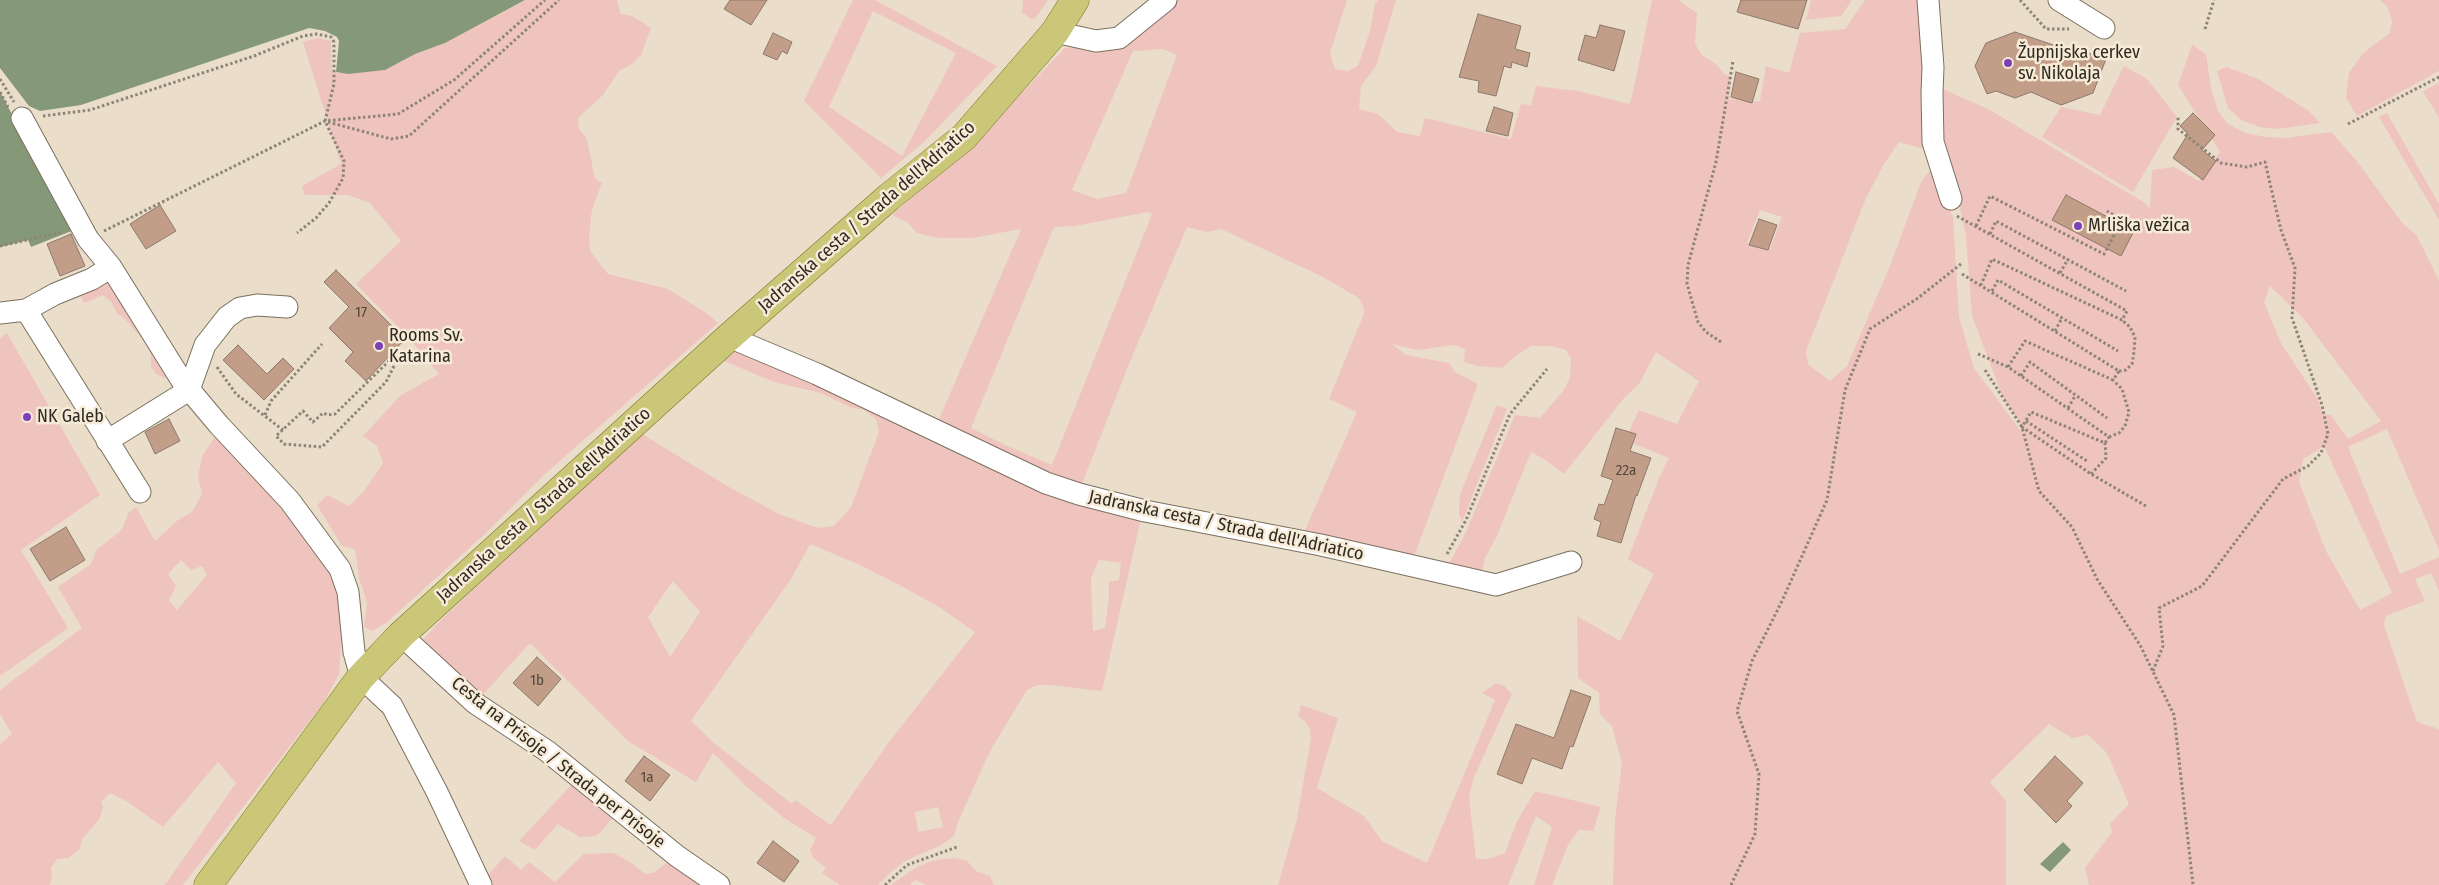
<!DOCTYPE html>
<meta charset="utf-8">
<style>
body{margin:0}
canvas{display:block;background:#eaddca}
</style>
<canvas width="2439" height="885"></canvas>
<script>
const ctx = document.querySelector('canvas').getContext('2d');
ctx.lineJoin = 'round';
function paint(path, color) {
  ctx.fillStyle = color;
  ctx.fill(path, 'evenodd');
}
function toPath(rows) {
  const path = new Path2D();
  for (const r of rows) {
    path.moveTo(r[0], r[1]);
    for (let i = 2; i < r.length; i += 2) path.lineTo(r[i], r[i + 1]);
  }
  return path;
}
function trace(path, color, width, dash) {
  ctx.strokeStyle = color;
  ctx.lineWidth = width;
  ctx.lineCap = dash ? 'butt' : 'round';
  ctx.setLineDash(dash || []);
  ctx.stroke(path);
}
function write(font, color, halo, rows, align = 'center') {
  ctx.font = font + ' "Fira Sans Condensed",sans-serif';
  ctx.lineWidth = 5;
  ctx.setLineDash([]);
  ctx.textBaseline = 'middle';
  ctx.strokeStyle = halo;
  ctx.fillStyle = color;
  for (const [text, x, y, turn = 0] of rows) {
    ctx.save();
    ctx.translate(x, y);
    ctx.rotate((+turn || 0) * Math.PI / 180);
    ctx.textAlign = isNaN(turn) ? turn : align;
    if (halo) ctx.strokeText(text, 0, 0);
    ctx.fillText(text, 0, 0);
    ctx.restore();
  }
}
paint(toPath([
 [526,0,617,0,621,14,632,16,651,28,641,55,632,64,619,71,603,95,578,118,579,129,587,139,595,179,602,183,592,209,589,236,590,251,608,274,668,289,706,313,718,323,546,473,486,533,386,623,372,631,364,627,367,602,359,578,355,549,342,546,317,505,327,495,349,506,364,491,383,463,377,446,363,436,401,395,439,374,409,338,356,284,401,241,370,203,348,195,305,195,302,186,341,164,303,42,318,38,331,41,332,72,348,74,415,54,445,43],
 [853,0,875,0,997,66,924,142,881,178,804,101],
 [873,11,956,53,902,156,829,107],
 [1023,0,1048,0,1034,20,1022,13],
 [1173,0,1347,0,1330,53,1335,69,1348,71,1358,66,1370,31,1375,3,1378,0,1396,0,1376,66,1361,86,1359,109,1378,114,1397,132,1420,136,1425,118,1511,139,1521,104,1531,105,1536,86,1578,91,1629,104,1632,97,1652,0,1678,0,1697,13,1695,44,1702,55,1716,64,1724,74,1731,77,1729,99,1753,102,1760,101,1766,66,1789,73,1800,33,1845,29,1865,0,1924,0,1928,150,1899,142,1884,164,1866,198,1806,351,1808,364,1830,381,1847,366,1890,266,1921,182,1932,168,1953,217,1959,317,1974,368,2020,430,2025,431,2002,395,1972,316,1966,236,1959,203,1939,143,1938,87,1990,110,2145,203,2150,209,2152,170,2174,167,2199,181,2220,152,2178,85,2192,45,2206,54,2211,88,2218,111,2228,124,2245,133,2266,137,2286,138,2331,132,2356,160,2403,224,2416,234,2439,281,2439,550,2387,429,2348,447,2400,574,2439,557,2439,591,2431,573,2415,579,2425,601,2386,616,2384,625,2417,722,2439,729,2439,885,2089,885,2085,868,2112,832,2110,824,2129,804,2107,753,2088,735,2072,738,2049,724,1990,782,2006,801,2006,885,1613,885,1615,819,1622,763,1612,726,1600,714,1599,693,1578,678,1577,616,1620,641,1654,574,1628,559,1659,478,1669,458,1627,441,1632,424,1639,410,1677,424,1699,381,1656,352,1639,384,1624,398,1564,474,1544,459,1531,452,1496,538,1485,558,1481,574,1453,568,1450,562,1466,532,1515,415,1540,418,1563,391,1570,378,1571,359,1566,350,1552,346,1531,346,1513,358,1502,368,1478,366,1464,362,1465,349,1455,345,1417,350,1392,344,1406,355,1449,363,1455,372,1478,384,1412,562,1302,537,1357,412,1329,399,1365,311,1359,298,1323,277,1221,229,1207,232,1187,227,1129,364,1080,489,937,424,1021,229,972,238,938,238,917,233,907,222,892,215,990,126,1065,48,1089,46],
 [1163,49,1177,55,1126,193,1097,199,1072,190,1133,51],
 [1760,210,1782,217,1770,249,1747,243],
 [1148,212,1152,214,1052,465,1005,445,971,428,1054,227,1075,226],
 [2270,286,2303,318,2381,421,2348,439,2331,415,2323,414,2317,398,2281,343,2264,302],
 [2324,446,2392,593,2360,610,2326,551,2299,482,2303,459],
 [1811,0,1852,0,1841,16,1806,20],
 [2380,0,2439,0,2439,71,2357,116,2346,98,2349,73,2363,53,2390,33,2392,21,2387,6],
 [2124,66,2147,79,2177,117,2133,192,2042,137,2061,107,2100,115],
 [2227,67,2258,79,2309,111,2320,123,2277,129,2259,127,2241,120,2228,108,2217,71],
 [2439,83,2439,118,2423,91],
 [2387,113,2439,204,2439,220,2379,117],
 [112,277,171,381,156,374,151,366,151,355,145,342,125,319,117,313,111,302,103,295,84,303,80,295,91,291],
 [7,333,100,495,21,550,68,628,0,676,0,338],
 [739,348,1141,518,1102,691,1051,685,1038,685,1027,690,990,751,958,822,954,836,941,845,907,860,892,871,878,885,840,885,822,873,826,868,813,858,810,850,816,838,784,818,747,787,713,753,696,782,628,741,530,643,480,698,420,643,441,620,563,505,642,434,729,487,779,514,818,528,834,526,851,507,879,432,876,419,864,410,850,407,821,393,774,382,724,361],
 [810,544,860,565,905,588,939,607,975,632,886,746,831,825,795,800,792,804,714,743,691,721,791,579],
 [1099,560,1121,563,1119,580,1109,582,1109,597,1105,628,1093,631,1091,579],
 [673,581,700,612,670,657,648,617],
 [938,807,943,827,918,832,915,812],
 [1497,405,1507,409,1462,522,1459,513,1460,494],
 [217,434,309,541,334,575,341,603,342,627,339,674,324,702,183,885,165,885,236,783,218,762,163,827,128,802,110,793,101,802,103,807,100,818,83,838,79,850,68,858,57,859,51,868,52,879,49,885,0,885,0,744,12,734,0,714,0,690,82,628,58,587,91,564,97,549,121,531,129,512,136,507,155,541,178,520,192,512,202,494,198,477,202,456],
 [181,560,191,570,202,566,207,575,177,610,169,601,176,586,168,574],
 [1496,683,1504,686,1512,694,1474,777,1469,797,1476,859,1488,859,1505,853,1517,821,1535,791,1601,807,1593,831,1579,830,1568,845,1552,885,1534,885,1552,827,1536,816,1508,885,1278,885,1297,819,1311,738,1310,729,1305,721,1298,716,1301,705,1338,718,1317,788,1364,816,1382,841,1427,863,1495,700,1482,693],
 [574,782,615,815,601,832,595,836,580,837,558,824,535,850,519,841],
 [613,853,629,861,645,874,653,873,670,860,707,885,491,885,487,876,505,856,521,870,529,862,555,882,584,854],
 [955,858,967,861,976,871,990,876,994,885,926,885,915,880,910,885,891,885,918,866,936,860]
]), '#efc4bf');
paint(toPath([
 [0,0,525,0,445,43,415,54,385,70,348,74,336,72,339,41,337,37,325,31,309,28,81,105,40,111,29,106,0,68],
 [0,92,74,230,31,247,28,240,0,247],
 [2063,842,2071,850,2050,872,2040,864]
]), '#859979');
const building = toPath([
 [730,0,767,0,751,25,724,9,730,0],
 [1741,0,1807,0,1798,29,1737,12,1741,0],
 [1478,14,1521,26,1515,49,1530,53,1527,67,1512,62,1511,68,1504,66,1496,96,1478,92,1479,81,1459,77,1478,14],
 [1600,25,1625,31,1614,71,1578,60,1585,35,1596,38,1600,25],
 [2015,32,2077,53,2078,49,2106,59,2093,93,2061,105,2031,92,2015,98,1996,91,1987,94,1975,66,1982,51,1986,43,2015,32],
 [773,33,792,42,787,54,782,51,777,60,763,54,773,33],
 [1736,72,1759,79,1752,103,1731,97,1736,72],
 [1494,107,1513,113,1508,136,1486,131,1494,107],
 [2193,113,2215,135,2202,150,2216,161,2203,180,2173,158,2188,134,2180,126,2193,113],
 [2066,195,2134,231,2121,256,2052,220,2066,195],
 [160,205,176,231,146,249,130,224,160,205],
 [1759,219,1777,225,1768,250,1749,245,1759,219],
 [71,234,85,266,60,276,47,244,71,234],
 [336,270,405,339,366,381,345,361,353,352,329,328,349,307,324,282,336,270],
 [238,345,267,374,283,358,294,369,264,400,223,360,238,345],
 [169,419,180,441,155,454,145,432,169,419],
 [1616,428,1636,434,1630,451,1651,458,1637,496,1636,495,1621,543,1597,536,1601,522,1594,519,1599,504,1604,505,1613,480,1601,476,1616,428],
 [66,527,85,560,50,581,30,549,66,527],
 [537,657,561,679,538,706,513,683,537,657],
 [1571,690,1591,697,1573,747,1570,746,1562,769,1532,758,1522,784,1497,774,1516,724,1554,738,1571,690],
 [644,756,670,775,650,801,625,781,644,756],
 [2055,756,2083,783,2067,801,2072,806,2056,823,2024,790,2055,756],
 [773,841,799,861,784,882,757,863,773,841]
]);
paint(building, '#c29e89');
trace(building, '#8c796d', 1);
const minor = toPath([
 [1928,0,1933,67,1932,93,1933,142,1951,199],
 [2059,0,2104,28],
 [1055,32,1096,41,1119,38,1166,0],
 [22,118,88,239,111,267,182,381,219,425,290,501,340,569,348,592,354,652,361,677,392,706,437,792,481,885],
 [26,310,140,492],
 [0,313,26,310,55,294,92,279,111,267],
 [729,337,817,374,1046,483,1079,494,1145,511,1321,545,1496,585,1571,562],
 [107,441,189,390,205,345,227,317,240,308,257,305,287,307],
 [401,635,475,703,547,751,677,856,719,885]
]);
const major = toPath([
 [208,885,361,677,401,635,729,337,889,197,964,137,1055,32,1075,0]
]);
trace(minor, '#7b705e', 23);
trace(major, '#7c7721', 29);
trace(toPath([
 [2020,0,2046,29,2069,29],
 [2205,29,2214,0],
 [0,79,14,102],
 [0,92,8,107],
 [43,116,90,110,254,56,303,36,317,34,331,37,334,42,334,84,325,121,344,161,343,178,329,203,316,218,297,233],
 [328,122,391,139,409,136,559,0],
 [2348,124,2439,77],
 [1957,216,2127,311,2122,320,1992,259,1981,285],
 [1976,226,1990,196,2104,254,2122,220,2107,211],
 [104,231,325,121,398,114,454,80,545,0],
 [1990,234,1996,221,2126,291],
 [0,246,63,232],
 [2060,273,2068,259],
 [1962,274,2119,371,2113,380,2025,341,2008,367],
 [1992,291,1998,280,2118,351],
 [2055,331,2062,318],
 [1721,342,1706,332,1698,322,1687,284,1688,265,1716,162,1733,61],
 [1978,354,2008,367,2109,437,2105,443,2031,412,2022,427,2091,474,2146,506],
 [394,356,394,366,386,382,322,447,284,444,276,436,303,411,313,422,323,413,328,415,335,414,394,356],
 [217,367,236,394,283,430],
 [1985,370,2022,427,2039,491,2072,527,2097,579,2140,645,2174,715,2193,885],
 [2119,371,2126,370,2132,364,2134,352,2135,337,2130,327,2122,320],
 [2021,376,2030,362,2107,418],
 [2068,408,2075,396],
 [265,415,271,401,322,344],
 [2026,421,2087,461],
 [2109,437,2119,433,2125,426,2129,412,2122,389,2113,380],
 [2091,474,2106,458,2105,443],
 [1447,554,1466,520,1510,414,1547,369],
 [2153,671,2163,646,2159,608,2202,586,2283,479,2308,466,2321,453,2328,434,2322,405,2292,318,2295,268,2281,230,2265,162,2247,167,2221,163,2178,129,2178,116],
 [885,885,907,865,957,847],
 [1731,885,1755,834,1759,774,1737,711,1752,661,1782,601,1827,500,1845,390,1870,329,1918,298,1961,264]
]), '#8d8477', 3, [2.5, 2.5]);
trace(minor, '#fff', 21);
trace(major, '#cac779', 28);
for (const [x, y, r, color] of [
 [2008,63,5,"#7d41b7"],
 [2078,226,5,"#7d41b7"],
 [379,346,5,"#7d41b7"],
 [27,417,5,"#7d41b7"]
]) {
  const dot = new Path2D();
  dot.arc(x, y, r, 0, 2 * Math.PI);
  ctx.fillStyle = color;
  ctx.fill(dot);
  trace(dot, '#f7ebd7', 2);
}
write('15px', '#54473c', null, [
 ["17",361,313],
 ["22a",1626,471],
 ["1b",537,681],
 ["1a",647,778]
]);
write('18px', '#2f2a23', '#f7ebd7', [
 ["Župnijska cerkev",2018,53],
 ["sv. Nikolaja",2018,74],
 ["Mrliška vežica",2088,226],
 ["Rooms Sv.",389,336],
 ["Katarina",389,357],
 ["NK Galeb",37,417]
], 'left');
write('18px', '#2f2a23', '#f7ebd7', [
 ["Jadranska cesta / Strada dell'Adriatico",867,217,-41],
 ["Jadranska cesta / Strada dell'Adriatico",544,505,-42],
 ["Jadranska cesta / Strada dell'Adriatico",1226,526,12],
 ["Cesta na Prisoje / Strada per Prisoje",558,763,38]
]);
</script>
